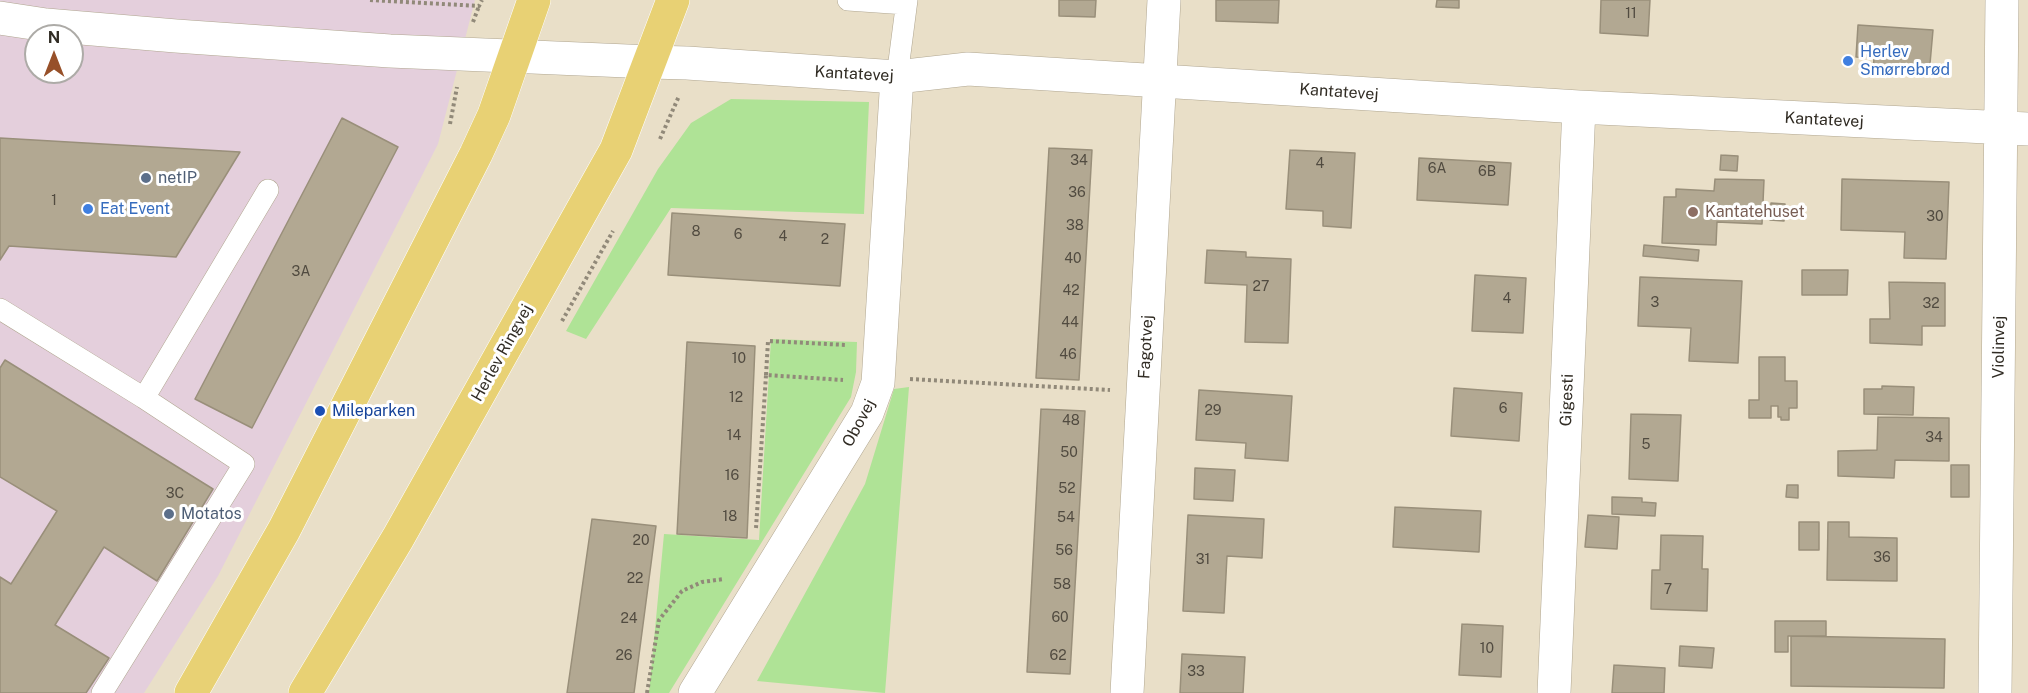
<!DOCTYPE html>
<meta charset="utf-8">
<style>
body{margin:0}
#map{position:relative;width:2028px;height:693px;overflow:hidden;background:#e9dfc8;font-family:"Public Sans",sans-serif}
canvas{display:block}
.north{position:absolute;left:24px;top:24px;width:60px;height:60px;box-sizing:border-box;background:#fff;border:2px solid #adaba7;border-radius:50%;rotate:0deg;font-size:16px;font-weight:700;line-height:24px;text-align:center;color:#312c24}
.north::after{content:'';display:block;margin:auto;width:21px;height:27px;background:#975029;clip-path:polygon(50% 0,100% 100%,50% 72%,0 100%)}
</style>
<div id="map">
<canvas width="2028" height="693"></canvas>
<div class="north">N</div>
</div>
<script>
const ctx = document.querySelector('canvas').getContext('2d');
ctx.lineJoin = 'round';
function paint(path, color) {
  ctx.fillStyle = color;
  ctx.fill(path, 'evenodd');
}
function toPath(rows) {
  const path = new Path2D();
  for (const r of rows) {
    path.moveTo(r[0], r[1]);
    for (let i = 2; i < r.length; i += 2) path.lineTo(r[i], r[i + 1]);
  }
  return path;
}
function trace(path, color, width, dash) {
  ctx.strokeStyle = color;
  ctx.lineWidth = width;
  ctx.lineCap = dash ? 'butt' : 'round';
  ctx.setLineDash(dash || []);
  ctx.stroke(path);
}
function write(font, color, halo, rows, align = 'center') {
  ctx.font = font + ' "Public Sans",sans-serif';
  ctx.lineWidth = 6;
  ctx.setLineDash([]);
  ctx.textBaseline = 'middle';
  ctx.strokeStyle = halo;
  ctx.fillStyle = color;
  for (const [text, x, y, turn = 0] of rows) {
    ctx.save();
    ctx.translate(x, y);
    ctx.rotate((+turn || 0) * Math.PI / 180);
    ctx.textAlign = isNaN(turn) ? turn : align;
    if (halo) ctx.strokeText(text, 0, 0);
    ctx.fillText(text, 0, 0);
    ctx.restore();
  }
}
paint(toPath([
 [0,0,475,0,438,144,218,576,144,693,0,693],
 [36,36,72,36,72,72,36,72]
]), '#e4cfdc');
paint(toPath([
 [731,99,869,102,864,214,671,208,586,339,566,331,658,169,691,123],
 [771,339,857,342,856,372,851,397,669,693,649,693,664,534,759,540],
 [909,387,885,693,757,681,865,484,894,389]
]), '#afe396');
const building = toPath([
 [1059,0,1096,0,1095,17,1059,16,1059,0],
 [1216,0,1279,0,1278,23,1216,21,1216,0],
 [1437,0,1459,0,1459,8,1436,7,1437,0],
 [1601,0,1650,0,1648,36,1600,33,1601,0],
 [1858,25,1933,30,1929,75,1873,71,1874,58,1856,57,1858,25],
 [342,118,398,147,252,428,195,399,342,118],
 [0,138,240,152,176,257,9,246,0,260,0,138],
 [1049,148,1092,150,1079,380,1036,378,1049,148],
 [1290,150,1355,153,1351,228,1323,226,1323,211,1286,209,1290,150],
 [1721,155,1738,156,1737,171,1720,170,1721,155],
 [1419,158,1511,163,1508,205,1417,200,1419,158],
 [1715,179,1764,180,1762,224,1717,222,1716,245,1662,243,1664,197,1676,197,1676,189,1714,191,1715,179],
 [1842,179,1949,182,1946,259,1904,258,1905,232,1841,230,1842,179],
 [1771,203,1785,204,1784,221,1770,220,1771,203],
 [672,213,845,224,840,286,668,275,672,213],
 [1644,245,1699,250,1698,261,1643,256,1644,245],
 [1207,250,1246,252,1246,257,1291,259,1288,343,1245,342,1247,285,1205,283,1207,250],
 [1802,270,1848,270,1847,295,1802,295,1802,270],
 [1475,275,1526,278,1523,333,1472,331,1475,275],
 [1640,277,1742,281,1738,363,1689,361,1691,328,1638,326,1640,277],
 [1889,282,1945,283,1945,326,1922,326,1922,345,1870,343,1870,319,1890,319,1889,282],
 [687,342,755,346,747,538,677,534,687,342],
 [1759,357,1785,357,1785,381,1797,381,1797,408,1789,408,1789,420,1781,420,1781,417,1778,417,1778,406,1771,406,1771,418,1749,418,1749,400,1759,400,1759,357],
 [5,360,213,489,157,581,104,547,55,625,109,658,86,693,0,693,0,577,11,584,57,511,0,477,0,368,5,360],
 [1882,386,1914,387,1913,415,1864,414,1864,389,1882,389,1882,386],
 [1454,388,1522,393,1519,441,1451,436,1454,388],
 [1199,390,1292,396,1288,461,1245,458,1246,443,1196,440,1199,390],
 [1041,409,1085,411,1070,674,1027,672,1041,409],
 [1631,414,1681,415,1678,481,1629,479,1631,414],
 [1878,417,1949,418,1949,461,1895,460,1894,478,1838,476,1838,451,1877,450,1878,417],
 [1951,465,1969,465,1969,497,1951,497,1951,465],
 [1195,468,1235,470,1233,501,1194,499,1195,468],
 [1787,485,1798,485,1798,498,1786,497,1787,485],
 [1612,497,1642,498,1642,502,1656,503,1655,516,1612,514,1612,497],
 [1395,507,1481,511,1479,552,1393,547,1395,507],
 [1188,515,1264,519,1262,558,1227,556,1224,613,1183,611,1188,515],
 [1588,515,1619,517,1617,549,1585,547,1588,515],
 [592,519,656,526,634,693,567,693,592,519],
 [1799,522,1819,522,1819,550,1799,550,1799,522],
 [1828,522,1849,522,1849,537,1897,538,1897,581,1827,580,1828,522],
 [1661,535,1703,536,1702,569,1708,569,1707,611,1651,609,1652,570,1660,570,1661,535],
 [1775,621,1826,621,1826,636,1788,636,1788,652,1775,652,1775,621],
 [1462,624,1503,626,1501,677,1459,675,1462,624],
 [1791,636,1945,639,1944,688,1791,686,1791,636],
 [1680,646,1714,648,1712,668,1679,666,1680,646],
 [1182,654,1245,657,1243,693,1180,693,1182,654],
 [1614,665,1665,668,1664,693,1612,693,1614,665]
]);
paint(building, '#b2a892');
trace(building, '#998f7a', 1.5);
const lane = toPath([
 [848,0,906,4],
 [897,77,907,0],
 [0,309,144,398,244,464,102,693],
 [144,398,268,190]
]);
const street = toPath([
 [651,62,687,63,897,77,968,69,1579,107,2028,129],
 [695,693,867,413,878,383,897,77],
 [1127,693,1164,0],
 [1554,693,1579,107],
 [1995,693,2002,0]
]);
const secondary = toPath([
 [0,18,46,25,176,36,390,51,651,62]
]);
const primary = toPath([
 [191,693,284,530,476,154,494,115,534,0],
 [305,693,398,538,616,150,673,0]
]);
trace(lane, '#b0a690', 22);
trace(street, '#b0a690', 34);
trace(secondary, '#b0a690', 34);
trace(primary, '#fff', 34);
trace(toPath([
 [370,0,479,6,482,0],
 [473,22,479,6],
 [450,124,457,87],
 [660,139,679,96],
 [562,321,613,231],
 [766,375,768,341,847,345],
 [910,379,1110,390],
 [756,528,766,375,843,380],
 [647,693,659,620,682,591,702,582,724,579]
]), '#918979', 4, [3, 3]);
trace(lane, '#fff', 21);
trace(street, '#fff', 33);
trace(secondary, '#fff', 33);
trace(primary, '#e8d174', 33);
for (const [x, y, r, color] of [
 [1848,61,6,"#3f7fe0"],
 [146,178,6,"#5c6f8a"],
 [88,209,6,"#3f7fe0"],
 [1693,212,6,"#8d6e63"],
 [320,411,6,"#1a4fb4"],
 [169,514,6,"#5c6f8a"]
]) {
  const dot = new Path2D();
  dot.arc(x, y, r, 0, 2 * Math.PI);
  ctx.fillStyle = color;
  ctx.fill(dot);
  trace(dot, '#fff', 2);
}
write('14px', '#514b40', null, [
 ["11",1631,14],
 ["34",1079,161],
 ["4",1320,164],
 ["6A",1437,169],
 ["6B",1487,172],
 ["36",1077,193],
 ["1",54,201],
 ["30",1935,217],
 ["38",1075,226],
 ["8",696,232],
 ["6",738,235],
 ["4",783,237],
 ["2",825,240],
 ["40",1073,259],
 ["3A",301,272],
 ["27",1261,287],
 ["42",1071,291],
 ["4",1507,299],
 ["3",1655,303],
 ["32",1931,304],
 ["44",1070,323],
 ["46",1068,355],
 ["10",739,359],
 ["12",736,398],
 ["6",1503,409],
 ["29",1213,411],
 ["48",1071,421],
 ["14",734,436],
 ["34",1934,438],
 ["5",1646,445],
 ["50",1069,453],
 ["16",732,476],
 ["52",1067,489],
 ["3C",175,494],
 ["18",730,517],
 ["54",1066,518],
 ["20",641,541],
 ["56",1064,551],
 ["36",1882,558],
 ["31",1203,560],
 ["22",635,579],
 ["58",1062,585],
 ["7",1668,590],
 ["60",1060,618],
 ["24",629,619],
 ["10",1487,649],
 ["26",624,656],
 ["62",1058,656],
 ["33",1196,672]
]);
write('16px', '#366cbe', '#fff', [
 ["Herlev",1860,52],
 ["Smørrebrød",1860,70],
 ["Eat Event",100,209]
], 'left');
write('16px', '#312c24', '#fff', [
 ["Kantatevej",854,74,3],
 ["Kantatevej",1339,92,4],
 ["Kantatevej",1824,120,3],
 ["Fagotvej",1146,347,-87],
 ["Violinvej",1999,347,-89],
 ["Herlev Ringvej",502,353,-61],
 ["Gigesti",1567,400,-88],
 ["Obovej",859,423,-62]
]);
write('16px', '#4e5e75', '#fff', [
 ["netIP",158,178],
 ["Motatos",181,514]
], 'left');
write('16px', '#785e54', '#fff', [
 ["Kantatehuset",1705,212]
], 'left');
write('16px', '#164399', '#fff', [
 ["Mileparken",332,411]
], 'left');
</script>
